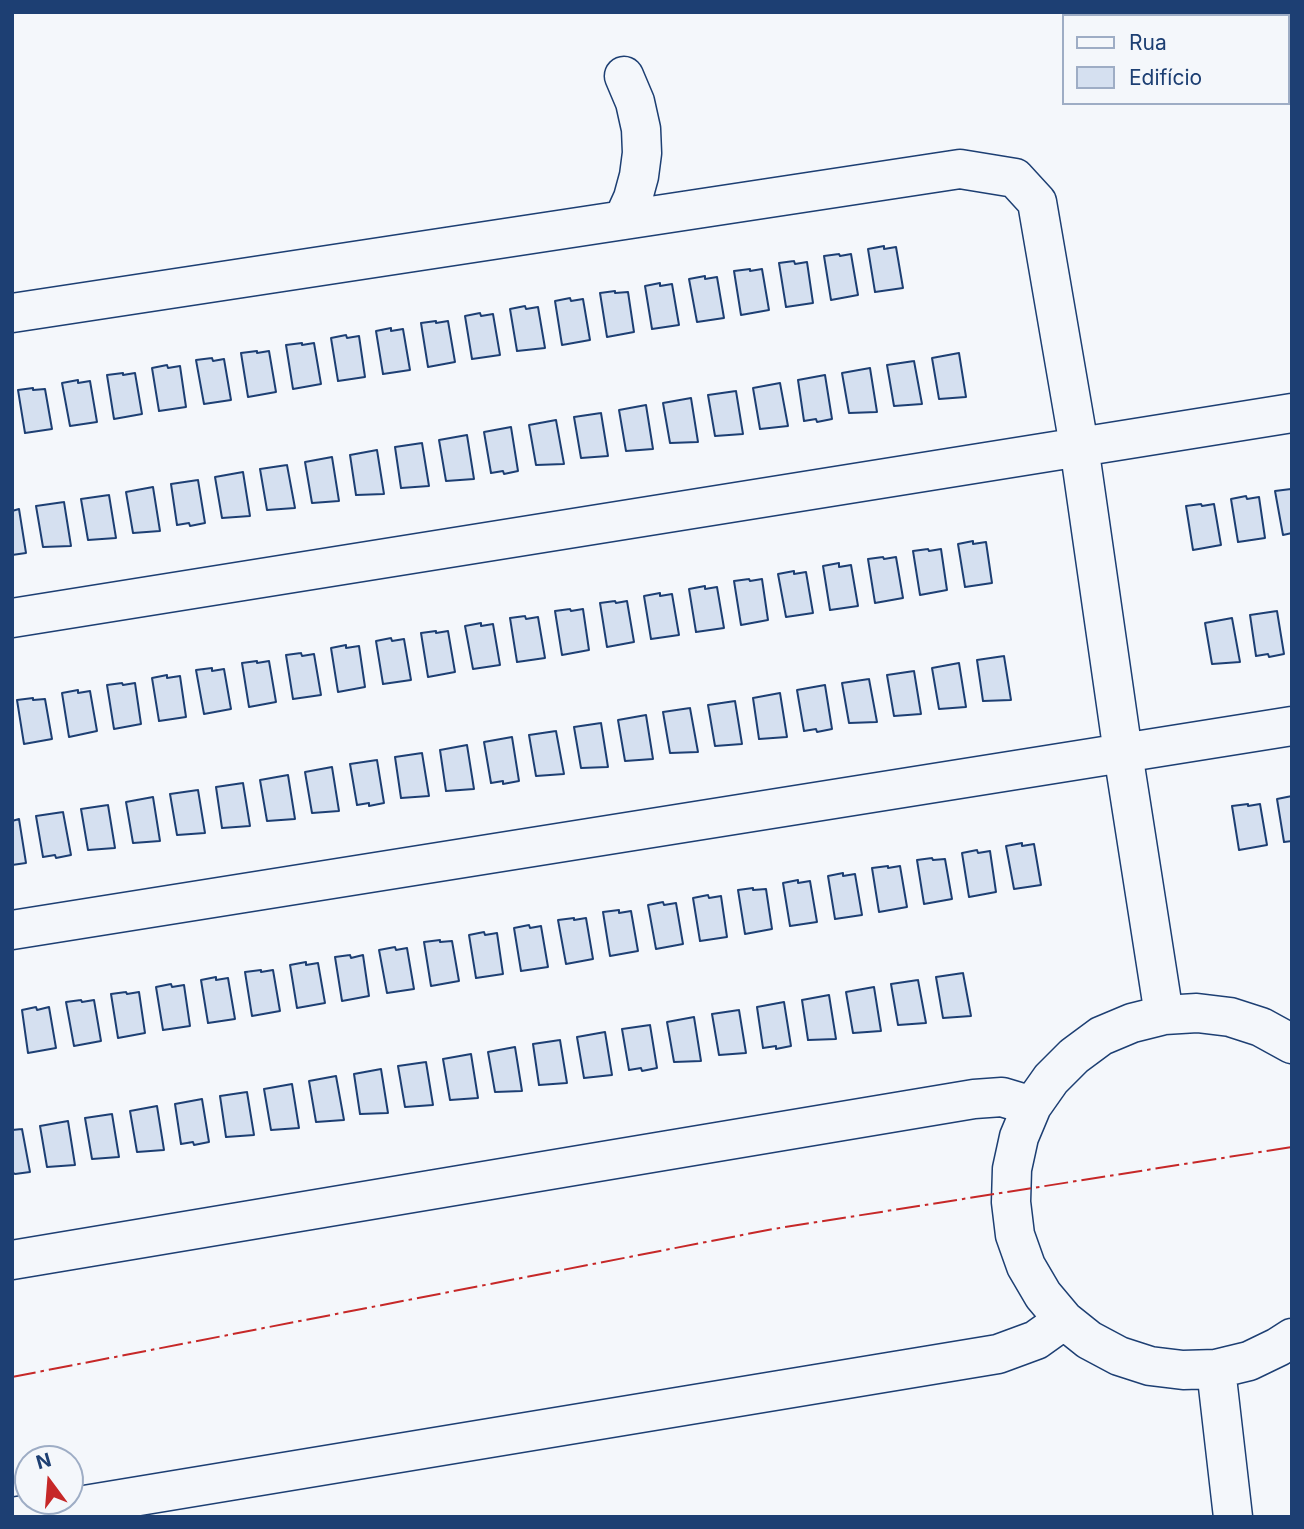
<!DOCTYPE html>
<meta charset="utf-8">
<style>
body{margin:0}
#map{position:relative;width:1304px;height:1529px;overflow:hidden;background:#f4f7fb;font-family:Inter,sans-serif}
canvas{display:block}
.frame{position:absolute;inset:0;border:14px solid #1d3f73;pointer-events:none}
.legend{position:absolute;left:1062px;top:14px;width:228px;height:91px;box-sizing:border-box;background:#f4f7fb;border:2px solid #9eadc5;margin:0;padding:9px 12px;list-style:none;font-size:21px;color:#1d3f73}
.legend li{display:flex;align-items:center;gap:14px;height:35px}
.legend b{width:35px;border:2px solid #9eadc5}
.north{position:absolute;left:14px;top:1445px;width:70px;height:70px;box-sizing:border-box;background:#f4f7fb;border:2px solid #9eadc5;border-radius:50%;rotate:344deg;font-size:19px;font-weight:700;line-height:28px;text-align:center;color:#1d3f73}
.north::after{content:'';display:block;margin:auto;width:24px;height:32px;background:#c62828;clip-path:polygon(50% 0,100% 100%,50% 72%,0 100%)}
</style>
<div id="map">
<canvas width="1304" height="1529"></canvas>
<div class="frame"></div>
<ul class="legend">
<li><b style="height:9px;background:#f4f7fb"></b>Rua</li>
<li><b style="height:19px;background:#d5e0f0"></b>Edifício</li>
</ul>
<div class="north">N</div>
</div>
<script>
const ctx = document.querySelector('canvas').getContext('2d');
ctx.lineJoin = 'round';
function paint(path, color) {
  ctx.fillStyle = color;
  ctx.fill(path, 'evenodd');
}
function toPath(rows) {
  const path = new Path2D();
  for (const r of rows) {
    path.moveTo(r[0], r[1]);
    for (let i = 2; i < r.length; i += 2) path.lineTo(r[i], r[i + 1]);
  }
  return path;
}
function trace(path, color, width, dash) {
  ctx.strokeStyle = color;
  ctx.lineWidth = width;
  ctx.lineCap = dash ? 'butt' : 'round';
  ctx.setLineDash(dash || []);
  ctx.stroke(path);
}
const building = toPath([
 [884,246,884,249,896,247,903,288,875,292,868,249,884,246],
 [839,254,840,256,851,254,858,295,831,300,824,256,839,254],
 [794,261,795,264,807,262,813,303,786,307,779,263,794,261],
 [750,269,750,271,762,269,769,310,741,315,734,271,750,269],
 [705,276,705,279,717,277,724,318,697,322,689,279,705,276],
 [660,283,660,286,672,284,679,325,652,329,645,286,660,283],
 [615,291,615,293,628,292,634,332,607,337,600,293,615,291],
 [570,298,571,301,583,299,590,340,562,345,555,301,570,298],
 [525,306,526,309,538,307,545,348,517,351,510,309,525,306],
 [480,313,481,316,493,314,500,355,472,359,465,316,480,313],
 [436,321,436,323,448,321,455,362,428,367,421,323,436,321],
 [391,328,391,331,403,329,410,370,383,374,376,331,391,328],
 [346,335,347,338,359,336,365,377,338,381,331,338,346,335],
 [302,343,302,345,314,343,321,384,293,389,286,345,302,343],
 [257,351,257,353,269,351,276,392,248,397,241,353,257,351],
 [959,353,966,397,939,399,932,358,959,353],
 [212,358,213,361,224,359,231,400,204,404,196,360,212,358],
 [914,361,922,404,894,406,887,365,914,361],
 [167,365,168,368,180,366,186,407,159,411,152,368,167,365],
 [870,368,877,412,849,413,842,373,870,368],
 [123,373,123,375,135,373,142,414,114,419,107,375,123,373],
 [825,375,832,419,817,422,816,419,804,421,798,380,825,375],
 [78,380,78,383,90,381,97,422,70,426,62,383,78,380],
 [780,383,788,426,760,429,753,388,780,383],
 [33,388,33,390,45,389,52,429,25,433,18,390,33,388],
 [736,391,743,434,715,436,708,395,736,391],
 [691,398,698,442,670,443,663,403,691,398],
 [646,405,653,449,626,451,619,410,646,405],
 [601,413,608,456,581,458,574,417,601,413],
 [556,420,564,464,536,465,529,425,556,420],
 [511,427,518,471,504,474,503,471,491,473,484,432,511,427],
 [467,435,474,479,446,481,439,440,467,435],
 [422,443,429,486,401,488,395,447,422,443],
 [377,450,384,494,356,495,350,455,377,450],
 [332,457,339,501,312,503,305,462,332,457],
 [287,465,295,508,267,510,260,469,287,465],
 [243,472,250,516,222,518,215,477,243,472],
 [198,480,205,523,190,526,189,523,177,525,171,484,198,480],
 [153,487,160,531,133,533,126,492,153,487],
 [1291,489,1292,533,1283,535,1275,491,1291,489],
 [109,495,116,538,88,540,81,499,109,495],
 [1246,496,1247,499,1259,497,1265,538,1238,542,1231,499,1246,496],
 [64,502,71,546,43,547,36,506,64,502],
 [1201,504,1202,506,1214,504,1221,545,1193,550,1186,506,1201,504],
 [19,509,26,553,12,555,12,511,19,509],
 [973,541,973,544,986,542,992,583,965,587,958,544,973,541],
 [928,549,929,551,941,549,947,590,920,595,913,551,928,549],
 [883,557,884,559,896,557,903,598,875,603,868,559,883,557],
 [839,563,839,567,851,565,858,606,830,610,823,566,839,563],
 [794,571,794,574,806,572,813,613,786,617,778,574,794,571],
 [749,579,750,581,762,579,768,620,741,625,734,581,749,579],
 [705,586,705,589,717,587,724,628,696,632,689,589,705,586],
 [660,593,660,596,672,594,679,635,651,639,644,596,660,593],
 [615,601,616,603,627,601,634,642,607,647,600,603,615,601],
 [570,609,571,611,583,609,589,650,562,655,555,611,570,609],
 [1277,611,1284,654,1269,657,1268,654,1256,656,1250,615,1277,611],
 [525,616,526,619,538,617,545,658,517,662,510,618,525,616],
 [1232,618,1240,662,1212,664,1205,623,1232,618],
 [481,623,481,626,493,624,500,665,473,669,465,626,481,623],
 [436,631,436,633,448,631,455,672,428,677,421,633,436,631],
 [391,638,392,641,404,639,411,680,383,684,376,641,391,638],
 [346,645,346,648,359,646,365,687,338,692,331,648,346,645],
 [301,653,302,656,314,654,321,695,293,699,286,655,301,653],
 [1004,656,1011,700,983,701,977,660,1004,656],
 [257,661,257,663,269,661,276,702,249,707,242,663,257,661],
 [959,663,966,707,939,709,932,668,959,663],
 [212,668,212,671,224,669,231,709,204,714,196,670,212,668],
 [914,671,921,714,894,716,887,675,914,671],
 [167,675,167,678,180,676,186,717,159,721,152,678,167,675],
 [869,679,877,722,849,723,842,683,869,679],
 [122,683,123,685,135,683,141,724,114,729,107,685,122,683],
 [825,685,832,729,817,732,816,729,804,731,797,690,825,685],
 [78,690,78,693,90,691,97,731,69,737,62,693,78,690],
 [780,693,787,737,759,739,753,698,780,693],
 [33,698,33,700,45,699,52,739,24,744,17,700,33,698],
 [735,701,742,744,715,746,708,705,735,701],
 [690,708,698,752,670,753,663,712,690,708],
 [646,715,653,759,625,761,618,720,646,715],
 [601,723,608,767,581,768,574,727,601,723],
 [556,731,564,774,536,776,529,735,556,731],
 [512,737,519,781,503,784,503,781,491,783,484,742,512,737],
 [467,745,474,789,446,791,440,750,467,745],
 [422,753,429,796,401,798,395,757,422,753],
 [377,760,384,803,369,806,369,803,357,805,350,764,377,760],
 [332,767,339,811,312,813,305,772,332,767],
 [288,775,295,819,267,821,260,780,288,775],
 [243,783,250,826,222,828,216,787,243,783],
 [198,790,205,833,177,835,170,794,198,790],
 [1292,796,1292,841,1284,842,1277,799,1292,796],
 [153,797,160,841,133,843,126,802,153,797],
 [1248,804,1248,806,1260,804,1267,845,1239,850,1232,806,1248,804],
 [108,805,115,848,88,850,81,809,108,805],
 [63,812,71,855,56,858,55,855,43,857,36,816,63,812],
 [19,819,26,863,12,865,12,821,19,819],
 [1022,843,1022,846,1034,844,1041,885,1014,889,1006,846,1022,843],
 [977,850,978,853,990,851,996,892,969,897,962,853,977,850],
 [932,858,933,860,945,859,952,899,924,904,917,860,932,858],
 [888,866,888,868,900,866,907,907,879,912,872,868,888,866],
 [843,873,843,876,855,874,862,915,835,919,828,876,843,873],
 [798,880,798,883,810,881,817,922,790,926,783,883,798,880],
 [753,888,753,890,766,889,772,929,745,934,738,890,753,888],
 [708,895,709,898,721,896,727,937,700,941,693,898,708,895],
 [663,902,664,905,676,903,683,944,656,949,648,905,663,902],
 [619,910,619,913,631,911,638,951,610,956,603,912,619,910],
 [574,918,574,920,586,918,593,959,566,964,558,920,574,918],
 [529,925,530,928,541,926,548,967,521,971,514,928,529,925],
 [484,932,485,935,497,933,503,974,476,978,469,935,484,932],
 [440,940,440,942,452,941,459,981,431,986,424,942,440,940],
 [395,947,396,950,407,948,414,989,387,993,379,950,395,947],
 [350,955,351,958,363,955,369,996,342,1001,335,957,350,955],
 [306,962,306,965,318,963,325,1003,297,1008,290,965,306,962],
 [261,970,261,972,273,970,280,1011,252,1016,245,972,261,970],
 [963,973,971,1016,943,1018,936,977,963,973],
 [216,977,216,980,228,978,235,1019,208,1023,201,980,216,977],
 [918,980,926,1023,898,1025,891,984,918,980],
 [171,984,172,987,184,985,190,1026,163,1030,156,987,171,984],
 [874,987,881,1031,853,1033,846,992,874,987],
 [126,992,127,994,139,992,145,1033,118,1038,111,994,126,992],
 [829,995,836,1039,808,1040,802,1000,829,995],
 [81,1000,82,1002,94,1000,101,1041,74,1046,66,1002,81,1000],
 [784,1002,791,1046,776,1049,776,1046,763,1048,757,1007,784,1002],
 [36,1007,37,1010,49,1007,56,1048,28,1053,22,1010,36,1007],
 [739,1010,746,1053,719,1055,712,1014,739,1010],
 [694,1017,701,1061,674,1062,667,1022,694,1017],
 [650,1025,657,1068,642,1071,641,1068,629,1070,622,1029,650,1025],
 [605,1032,612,1075,584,1078,577,1037,605,1032],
 [560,1040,567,1083,539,1085,533,1044,560,1040],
 [515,1047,522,1091,495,1092,488,1052,515,1047],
 [471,1054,478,1098,450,1100,443,1059,471,1054],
 [426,1062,433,1105,405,1107,398,1066,426,1062],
 [381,1069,388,1113,360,1114,354,1074,381,1069],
 [336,1076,344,1120,316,1122,309,1081,336,1076],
 [292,1084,299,1128,271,1130,264,1089,292,1084],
 [247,1092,254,1135,226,1137,220,1096,247,1092],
 [202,1099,209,1142,194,1145,193,1142,181,1144,175,1104,202,1099],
 [157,1106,164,1150,137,1152,130,1111,157,1106],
 [112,1114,119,1157,92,1159,85,1118,112,1114],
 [68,1121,75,1165,47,1167,40,1126,68,1121],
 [22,1129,30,1172,15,1174,12,1172,12,1130,22,1129]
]);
paint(building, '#d5e0f0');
trace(building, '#1d3f73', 2);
const minor = toPath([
 [623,220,633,198,639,176,642,153,641,129,635,102,624,76],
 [12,313,960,169,1015,178,1037,202,1079,446,1123,753,1164,1015],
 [12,618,1292,413],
 [12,930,1292,726],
 [1292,1044,1261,1027,1230,1017,1197,1013,1164,1015,1132,1023,1101,1036,1074,1056,1051,1079,1032,1106,1019,1137,1012,1169,1011,1202,1015,1235,1026,1266,1043,1295,1064,1320,1089,1340,1119,1356,1150,1366,1183,1370,1216,1369,1249,1361,1278,1347,1292,1338],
 [12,1260,974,1099,1002,1097,1032,1106],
 [1216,1369,1233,1517],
 [12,1517,998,1354,1036,1340,1064,1320]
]);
trace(minor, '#1d3f73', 41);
trace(minor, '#f4f7fb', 38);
trace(toPath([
 [12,1377,773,1229,1292,1147]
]), '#c62828', 2, [24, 5, 3.5, 5]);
</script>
